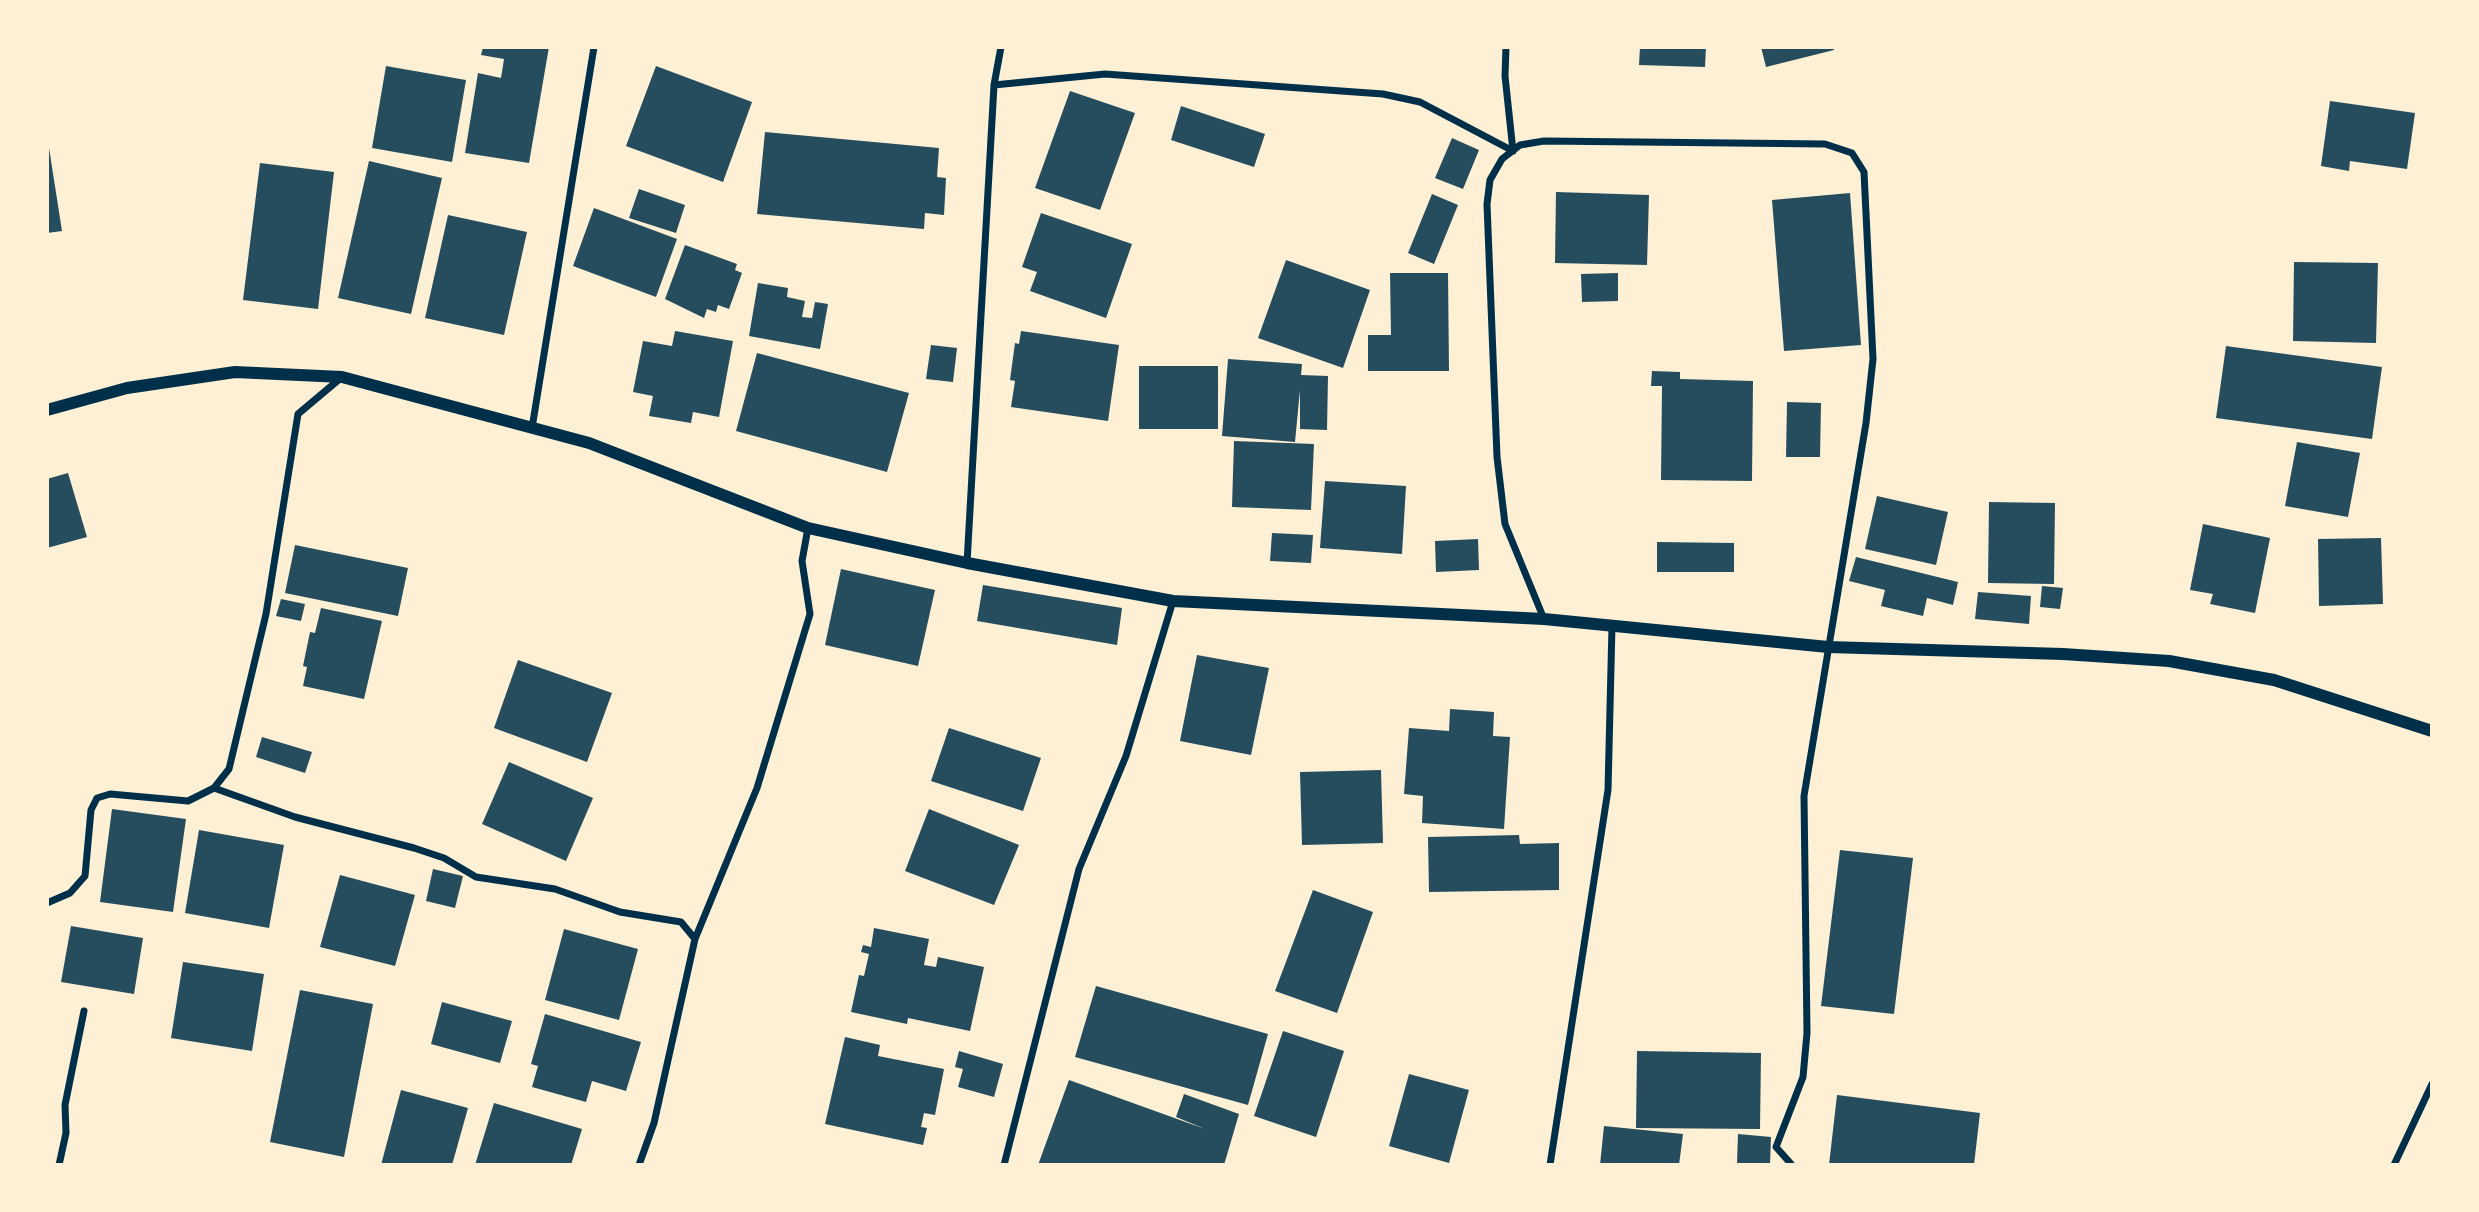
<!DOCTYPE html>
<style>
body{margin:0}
#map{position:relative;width:2479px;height:1212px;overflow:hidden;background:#fdf0d5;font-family:"Varela Round",sans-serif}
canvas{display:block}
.frame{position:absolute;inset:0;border:49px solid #fdf0d5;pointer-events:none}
</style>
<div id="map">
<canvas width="2479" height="1212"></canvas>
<div class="frame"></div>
</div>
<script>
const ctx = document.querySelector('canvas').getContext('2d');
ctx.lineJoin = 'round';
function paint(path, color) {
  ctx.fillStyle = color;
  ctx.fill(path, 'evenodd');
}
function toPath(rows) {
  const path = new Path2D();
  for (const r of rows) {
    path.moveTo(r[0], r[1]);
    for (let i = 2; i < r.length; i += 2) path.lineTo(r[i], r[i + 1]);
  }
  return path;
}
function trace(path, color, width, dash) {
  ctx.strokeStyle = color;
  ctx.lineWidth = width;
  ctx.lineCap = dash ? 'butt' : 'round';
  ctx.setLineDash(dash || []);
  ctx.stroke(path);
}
paint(toPath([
 [483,47,549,47,529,163,465,153,478,73,501,78,504,59,481,55],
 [1640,47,1706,47,1705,67,1639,65],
 [1761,47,1833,47,1834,50,1766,67],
 [386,66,466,80,452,162,372,148],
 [656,66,752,102,723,182,626,146],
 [1070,91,1135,113,1100,210,1035,188],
 [2330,101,2415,113,2407,169,2350,161,2349,171,2321,166],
 [1181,106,1265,134,1254,167,1171,140],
 [765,132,939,148,937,177,946,178,944,215,925,213,924,229,757,214],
 [47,135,62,231,47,233],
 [1452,138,1479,150,1463,189,1435,178],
 [369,161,442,178,411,314,338,298],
 [260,163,334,172,318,309,243,300],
 [639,189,685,205,676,233,629,218],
 [1556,192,1649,195,1647,265,1555,263],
 [1850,193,1861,345,1784,351,1772,200],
 [1432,194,1458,205,1434,264,1408,253],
 [594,208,677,239,656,297,573,266],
 [1041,213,1132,244,1106,318,1030,291,1037,272,1022,267],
 [448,215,527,232,504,335,425,318],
 [685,245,737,264,735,270,742,273,729,309,718,305,716,312,707,309,704,318,665,299],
 [1286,260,1370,290,1343,368,1258,338],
 [2294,262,2378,263,2376,343,2293,341],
 [1390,273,1448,273,1449,371,1368,371,1368,335,1391,335],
 [1618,273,1618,301,1582,302,1581,274],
 [758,283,788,288,787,297,805,301,802,317,812,318,815,302,828,304,820,349,749,336],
 [675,331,733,341,719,417,693,412,691,423,649,416,653,396,633,392,643,341,672,346],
 [1021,331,1119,345,1108,421,1011,407,1015,381,1010,380,1015,343,1019,344],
 [931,345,957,348,953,382,926,379],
 [2226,346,2382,367,2372,439,2216,418],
 [757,353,909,393,887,472,736,431],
 [1228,359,1302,364,1301,375,1328,376,1327,430,1300,429,1300,390,1295,442,1222,436],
 [1139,366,1218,366,1218,429,1139,429],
 [1652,371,1680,372,1680,379,1753,381,1752,481,1661,480,1662,386,1651,386],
 [1787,402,1821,403,1820,457,1786,457],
 [1234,441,1314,444,1311,510,1232,507],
 [2297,442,2360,453,2348,517,2285,506],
 [68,473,87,537,47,548,47,479],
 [1325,481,1406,486,1402,554,1320,548],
 [1877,496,1948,512,1936,565,1865,549],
 [1989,502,2055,503,2054,584,1988,583],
 [2203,524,2270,538,2255,613,2210,604,2213,594,2190,590],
 [1272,533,1313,535,1311,563,1270,561],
 [2381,538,2383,604,2319,606,2318,539],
 [1478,539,1479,570,1436,572,1435,541],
 [1657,542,1734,543,1734,572,1657,572],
 [295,545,408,568,398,616,285,593],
 [1856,557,1958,582,1953,605,1927,598,1923,616,1881,606,1885,590,1849,581],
 [841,569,935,590,918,666,825,645],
 [983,585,1122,608,1117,645,977,621],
 [2042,586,2063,588,2060,609,2040,607],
 [1978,592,2031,596,2029,624,1975,619],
 [281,599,305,604,301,621,276,616],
 [321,608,382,621,364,699,303,686,307,667,303,666,310,632,315,633],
 [1197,655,1269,668,1251,755,1180,741],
 [518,660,612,693,587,762,494,728],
 [1450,709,1494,712,1493,736,1510,737,1504,829,1422,823,1423,796,1404,794,1409,728,1449,731],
 [949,728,1041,758,1023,811,931,781],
 [262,737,312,752,305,773,256,757],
 [509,762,593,798,566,861,482,824],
 [1381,770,1383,843,1302,845,1300,772],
 [112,809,186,819,173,912,100,902],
 [929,809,1019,845,994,905,905,871],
 [199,830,284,845,269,928,185,913],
 [1519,835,1520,844,1559,843,1559,890,1429,892,1428,837],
 [1840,850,1913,858,1894,1014,1821,1006],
 [433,869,463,876,455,908,426,901],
 [340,875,415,895,395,966,320,947],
 [1313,890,1373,912,1337,1013,1275,991],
 [71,926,143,938,134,994,61,982],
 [874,928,929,939,924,965,936,967,938,957,984,967,970,1031,908,1018,907,1024,851,1012,859,975,864,976,869,954,861,952,863,945,871,947],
 [564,929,638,949,619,1020,545,1000],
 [183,962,264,974,252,1051,171,1038],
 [1096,986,1268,1034,1248,1105,1075,1057],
 [300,990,373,1004,344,1157,270,1142],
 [442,1002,512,1021,500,1063,431,1044],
 [545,1014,641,1042,626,1091,592,1081,586,1102,532,1087,538,1066,531,1064],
 [1283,1031,1344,1051,1316,1137,1254,1116],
 [845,1037,880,1045,878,1056,944,1069,935,1115,924,1113,921,1127,927,1128,923,1145,825,1124],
 [959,1051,1003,1064,994,1097,958,1087,963,1069,955,1067],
 [1637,1051,1761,1053,1760,1129,1636,1128],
 [1409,1074,1469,1090,1449,1163,1389,1146],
 [1069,1080,1205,1129,1176,1117,1184,1094,1239,1114,1224,1165,1038,1165],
 [401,1090,468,1108,452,1165,381,1165],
 [1837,1095,1980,1113,1974,1165,1829,1165],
 [494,1103,582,1129,571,1165,475,1165],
 [1604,1126,1683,1134,1679,1165,1600,1165],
 [1738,1134,1771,1137,1770,1165,1737,1163]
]), '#264d5e');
trace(toPath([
 [1506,47,1505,76,1513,151],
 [994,85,1105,74,1383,94,1420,102,1513,151],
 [532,428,594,47],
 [967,563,994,85,1001,47],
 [1544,619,1505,524,1497,457,1487,204,1490,180,1502,159,1520,145,1544,141,1825,144,1852,153,1864,172,1873,359,1866,423,1804,796,1807,1033,1803,1077,1776,1147,1792,1165],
 [214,788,295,817,414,848,444,858,476,877,555,889,620,912,681,922,695,939],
 [47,903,70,893,85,876,91,810,97,798,110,794,188,801,214,788,229,769,266,614,298,414,342,377],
 [59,1165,66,1133,65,1105,84,1011],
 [639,1165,654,1123,695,939,757,788,810,614,802,561,808,528],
 [1004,1165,1079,869,1126,756,1173,601],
 [1550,1165,1608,790,1612,626],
 [2394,1165,2432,1084]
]), '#003049', 7);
trace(toPath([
 [47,410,127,388,235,372,342,377,589,443,808,528,967,563,1173,601,1544,619,1828,647,2063,654,2169,661,2274,680,2432,731]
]), '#003049', 12);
</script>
